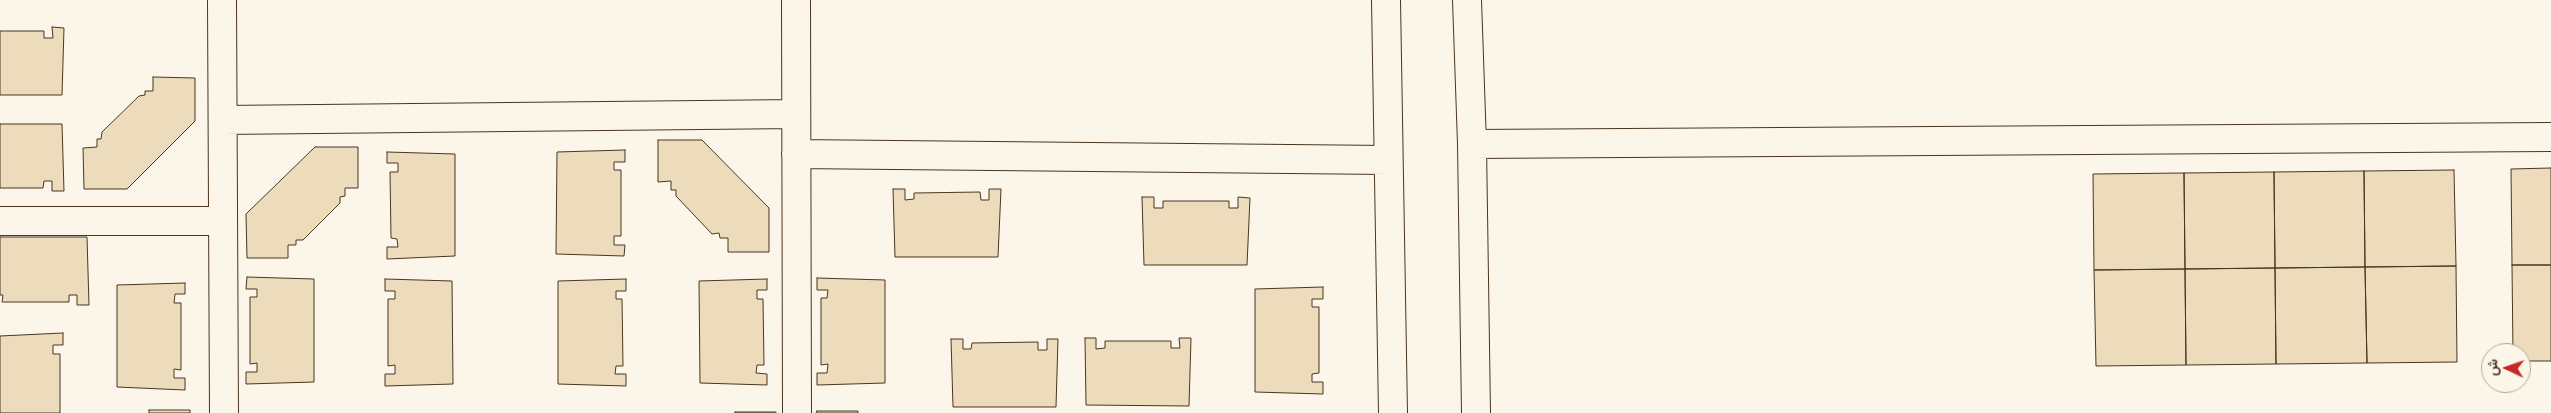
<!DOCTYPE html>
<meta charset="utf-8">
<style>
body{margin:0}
#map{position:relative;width:2551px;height:413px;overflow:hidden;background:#fbf6e9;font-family:"Archivo Narrow",Vazirmatn,sans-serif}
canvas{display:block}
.north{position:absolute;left:2481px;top:343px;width:50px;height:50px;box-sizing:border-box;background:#fbf6e9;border:1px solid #b4a999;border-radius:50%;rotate:273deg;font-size:14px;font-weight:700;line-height:20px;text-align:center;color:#4a3520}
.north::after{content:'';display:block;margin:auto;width:18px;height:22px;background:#c62828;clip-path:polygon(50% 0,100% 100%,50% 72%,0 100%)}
</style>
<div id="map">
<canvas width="2551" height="413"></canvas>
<div class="north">ش</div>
</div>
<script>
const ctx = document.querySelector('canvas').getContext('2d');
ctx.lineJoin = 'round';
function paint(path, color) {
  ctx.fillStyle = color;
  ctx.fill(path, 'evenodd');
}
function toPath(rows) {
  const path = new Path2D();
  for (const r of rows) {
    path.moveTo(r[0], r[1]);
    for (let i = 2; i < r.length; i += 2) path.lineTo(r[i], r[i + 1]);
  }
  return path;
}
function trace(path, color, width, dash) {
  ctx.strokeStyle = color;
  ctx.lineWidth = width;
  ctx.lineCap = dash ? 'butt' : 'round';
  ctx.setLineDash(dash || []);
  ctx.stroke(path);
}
const building = toPath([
 [52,27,64,28,62,95,0,95,0,31,44,31,44,38,53,38,52,27],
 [153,77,195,78,195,121,127,189,84,189,83,148,97,147,97,139,101,139,102,132,139,96,145,95,145,91,153,91,153,77],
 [0,124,62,124,64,191,52,191,52,181,44,181,43,188,0,188,0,124],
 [658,140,702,140,769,208,769,252,728,252,728,238,720,238,719,233,712,234,676,196,676,190,671,190,671,181,658,182,658,140],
 [315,147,358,147,358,188,345,188,345,196,340,197,340,203,303,240,296,240,296,245,288,245,288,258,247,258,246,214,315,147],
 [625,150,625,162,614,162,614,170,621,170,621,236,614,236,614,245,625,245,624,256,556,254,557,152,625,150],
 [387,152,455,154,455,256,387,259,387,247,398,247,397,239,391,238,390,172,398,172,398,163,387,163,387,152],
 [2551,168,2551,265,2512,265,2511,169,2551,168],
 [2454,170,2456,266,2365,267,2364,171,2454,170],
 [2364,171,2365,267,2275,268,2274,172,2364,171],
 [2274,172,2275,268,2185,269,2184,173,2274,172],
 [2184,173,2185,269,2094,270,2093,174,2184,173],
 [893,189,905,189,905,200,914,199,914,193,980,192,981,200,989,200,989,189,1001,189,998,257,895,257,893,189],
 [1142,197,1154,197,1154,208,1163,208,1163,201,1229,201,1229,208,1238,208,1238,197,1250,198,1247,265,1144,265,1142,197],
 [0,237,87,237,89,305,77,305,77,295,69,295,69,302,2,302,3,295,0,295,0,237],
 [2512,265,2551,265,2551,361,2521,361,2521,353,2513,353,2512,265],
 [2456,266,2457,362,2367,363,2365,267,2456,266],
 [2365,267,2367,363,2276,364,2275,268,2365,267],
 [2275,268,2276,364,2186,365,2185,269,2275,268],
 [2185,269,2186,365,2096,366,2094,270,2185,269],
 [247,277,314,279,314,382,246,384,246,372,257,372,257,363,250,364,250,297,257,297,257,289,246,289,247,277],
 [817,278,885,280,885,383,817,385,817,373,827,373,828,364,821,365,821,298,827,298,828,290,817,290,817,278],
 [385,279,452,281,453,384,385,386,385,374,395,374,395,365,388,366,388,299,395,299,395,291,385,291,385,279],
 [626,279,626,291,616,291,616,299,622,299,623,366,616,366,615,374,626,374,626,386,558,384,558,281,626,279],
 [767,279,767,290,757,290,757,299,763,299,764,365,757,365,756,373,767,374,767,385,700,383,699,281,767,279],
 [185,283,185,294,175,294,174,303,181,303,181,370,174,369,174,378,185,378,185,390,117,387,117,285,185,283],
 [1323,287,1323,299,1312,299,1312,307,1319,307,1319,373,1312,374,1312,382,1323,382,1323,394,1255,392,1255,289,1323,287],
 [63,333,63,345,53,345,53,354,60,354,60,413,0,413,0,336,63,333],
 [1085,338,1096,338,1096,349,1105,348,1105,341,1171,341,1171,348,1180,348,1179,338,1191,338,1189,406,1086,405,1085,338],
 [951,339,963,339,963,349,971,349,972,343,1038,342,1038,350,1047,350,1047,339,1058,339,1056,407,953,407,951,339],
 [149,410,190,410,190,413,149,413,149,410],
 [817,411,858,411,858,413,816,413,817,411],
 [735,412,776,412,776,413,735,413,735,412]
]);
paint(building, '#ecdcbc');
trace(building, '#4a3520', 1);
const street = toPath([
 [222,0,224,413],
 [796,0,797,413],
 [1386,0,1393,413],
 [1467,0,1472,144,1476,413],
 [223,120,796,114],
 [1472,144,2551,137],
 [796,154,1387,160],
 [0,221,223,221]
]);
trace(street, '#4a3520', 30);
trace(street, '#fbf6e9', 28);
</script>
